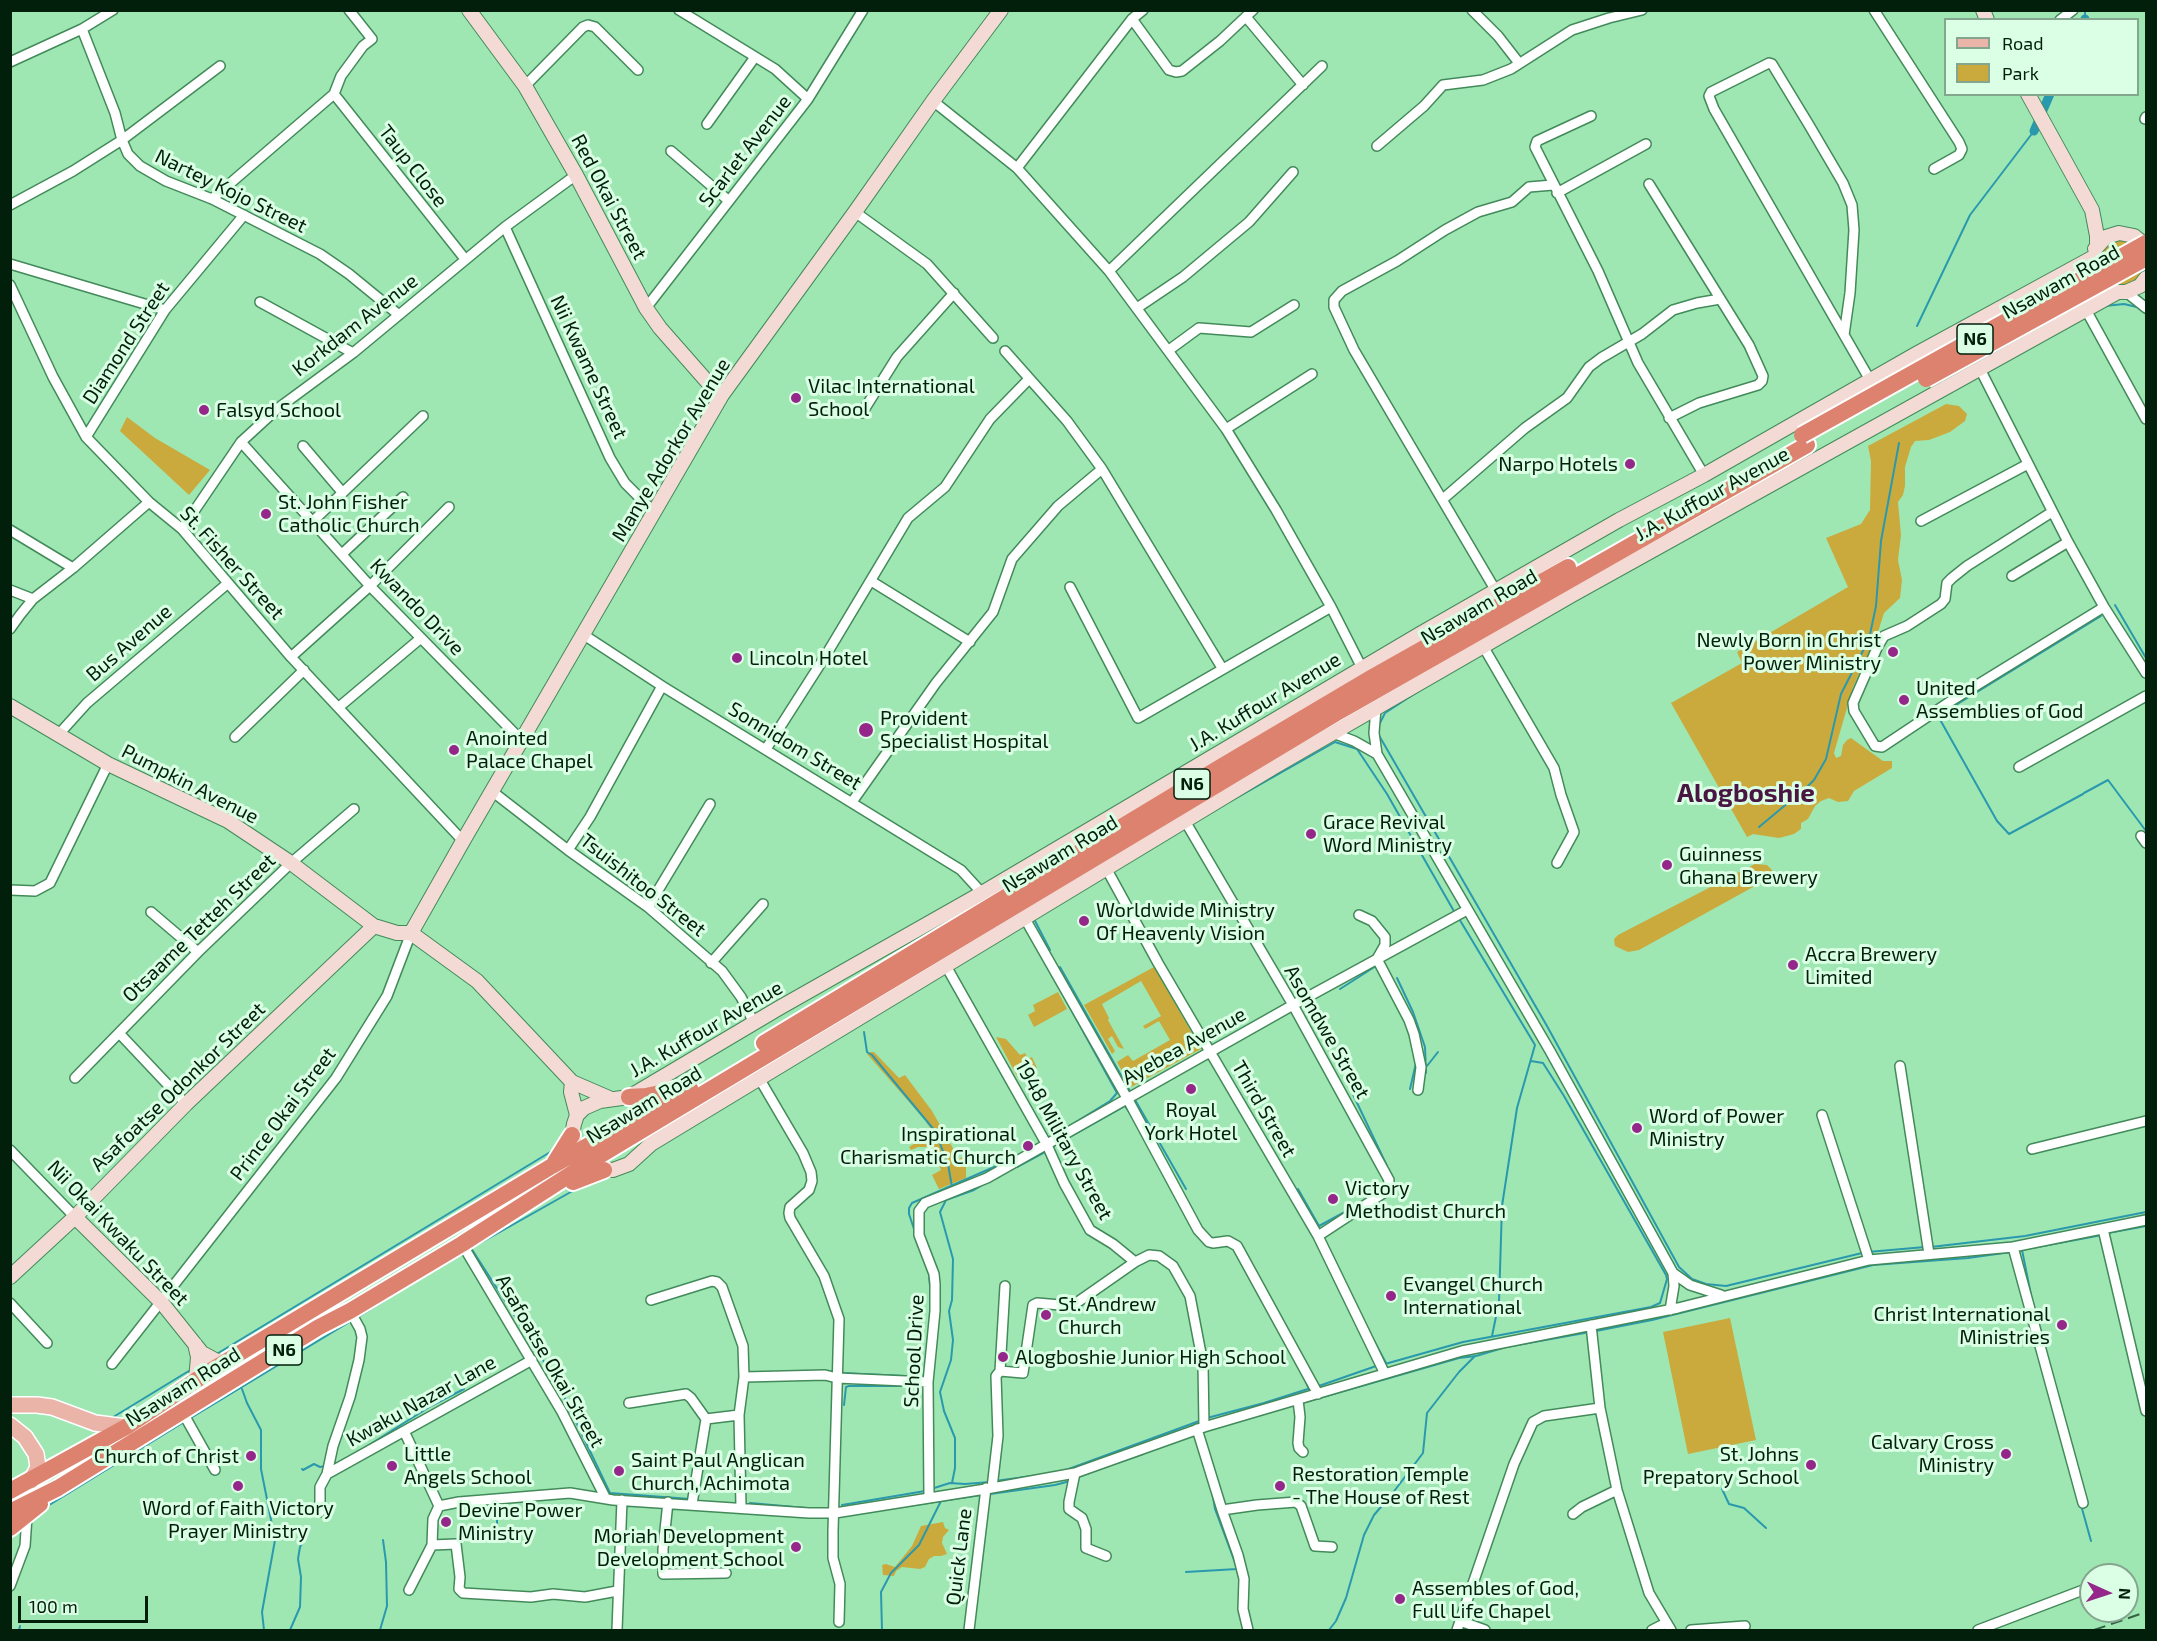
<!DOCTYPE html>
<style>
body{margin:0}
#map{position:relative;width:2157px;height:1641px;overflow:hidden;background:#9ee7b3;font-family:"Exo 2",sans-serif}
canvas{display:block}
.frame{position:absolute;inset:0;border:12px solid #021f0c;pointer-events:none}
.legend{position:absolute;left:1944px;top:18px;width:195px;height:78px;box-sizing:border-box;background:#dbffe4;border:2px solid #84a58e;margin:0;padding:8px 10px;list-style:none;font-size:18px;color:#021f0c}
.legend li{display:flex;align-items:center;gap:12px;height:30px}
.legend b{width:30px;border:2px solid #84a58e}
.north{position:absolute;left:2079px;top:1563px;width:60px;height:60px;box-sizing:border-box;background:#dbffe4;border:2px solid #84a58e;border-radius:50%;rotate:93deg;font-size:16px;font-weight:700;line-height:24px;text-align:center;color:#021f0c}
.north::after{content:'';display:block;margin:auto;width:21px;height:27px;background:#942789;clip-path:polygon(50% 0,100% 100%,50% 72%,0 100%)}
.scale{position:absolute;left:18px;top:1596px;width:130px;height:27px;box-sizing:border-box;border:3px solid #021f0c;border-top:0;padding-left:8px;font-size:18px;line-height:21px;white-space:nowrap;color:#021f0c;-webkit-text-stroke:4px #dbffe4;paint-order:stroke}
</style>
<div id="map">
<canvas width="2157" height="1641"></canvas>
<div class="frame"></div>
<ul class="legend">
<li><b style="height:8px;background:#eab4a9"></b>Road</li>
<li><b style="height:16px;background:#caaa3c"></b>Park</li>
</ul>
<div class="north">N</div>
<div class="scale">100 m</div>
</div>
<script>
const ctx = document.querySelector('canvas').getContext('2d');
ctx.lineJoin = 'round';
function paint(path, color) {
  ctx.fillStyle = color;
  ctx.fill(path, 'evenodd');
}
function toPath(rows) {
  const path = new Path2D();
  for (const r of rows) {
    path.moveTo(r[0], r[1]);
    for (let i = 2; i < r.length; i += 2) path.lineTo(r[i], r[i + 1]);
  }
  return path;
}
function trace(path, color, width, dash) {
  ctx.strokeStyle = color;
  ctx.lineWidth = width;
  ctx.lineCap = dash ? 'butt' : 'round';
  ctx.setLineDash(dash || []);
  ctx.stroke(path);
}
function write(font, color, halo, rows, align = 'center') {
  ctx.font = font + ' "Exo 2",sans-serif';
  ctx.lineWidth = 6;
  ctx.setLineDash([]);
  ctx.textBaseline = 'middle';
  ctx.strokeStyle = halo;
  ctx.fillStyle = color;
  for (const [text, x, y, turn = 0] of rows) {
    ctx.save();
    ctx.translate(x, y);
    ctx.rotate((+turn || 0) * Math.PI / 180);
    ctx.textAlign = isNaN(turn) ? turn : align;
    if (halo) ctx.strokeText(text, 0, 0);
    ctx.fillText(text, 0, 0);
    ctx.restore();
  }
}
paint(toPath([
 [2122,239,2136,245,2144,266,2137,279,2124,286,2116,285,2098,264,2099,256,2107,244],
 [1946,404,1959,406,1967,414,1965,421,1950,432,1929,440,1915,441,1911,447,1905,467,1905,486,1903,495,1898,502,1901,535,1898,560,1902,580,1900,598,1884,613,1878,632,1853,687,1834,753,1836,758,1841,756,1843,745,1847,740,1851,738,1883,761,1892,761,1892,768,1854,791,1848,801,1838,802,1829,798,1821,801,1815,806,1808,819,1801,823,1801,829,1794,834,1779,838,1753,834,1747,837,1671,703,1742,663,1737,652,1848,587,1826,538,1861,524,1870,510,1871,461,1868,446],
 [127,417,155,438,210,470,189,495,120,431],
 [1755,864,1767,865,1772,870,1773,876,1639,950,1628,952,1615,946,1614,939,1618,935],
 [1154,967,1201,1049,1131,1087,1117,1062,1128,1055,1133,1061,1170,1040,1159,1021,1145,1029,1143,1026,1161,1016,1141,981,1102,1004,1109,1018,1108,1020,1124,1049,1118,1047,1112,1036,1108,1039,1115,1051,1112,1054,1084,1005],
 [1058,992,1067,1009,1034,1027,1028,1015,1035,1011,1033,1005],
 [996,1037,1006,1039,1020,1055,1025,1053,1028,1059,1032,1057,1037,1068,1018,1078],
 [871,1052,874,1052,899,1078,905,1075,932,1111,959,1159,963,1157,966,1160,966,1178,939,1189,932,1175,941,1170,932,1147,918,1147,911,1150,909,1147,933,1132,924,1119,867,1054],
 [1730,1318,1756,1440,1688,1454,1663,1332],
 [943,1522,945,1528,949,1530,943,1537,942,1543,947,1554,941,1556,934,1556,929,1559,925,1567,920,1569,902,1567,896,1571,894,1576,883,1575,882,1565,886,1564,895,1567,912,1546,921,1526]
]), '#caaa3c');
trace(toPath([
 [2085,19,2085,10],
 [2105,306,2124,304,2141,308,2146,314],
 [1917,326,1970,215,2034,131],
 [2115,605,2146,658],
 [1378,727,1385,713,1425,687],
 [1377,732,1547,1026,1679,1267,1692,1279,1706,1284,1726,1286,1862,1253],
 [2084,793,2108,780,2146,831],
 [2083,794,2009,834,1997,821,1938,716,2101,616],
 [1231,801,1335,742,1357,749,1387,794,1455,913],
 [1759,827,1807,787,1814,780,1826,759,1841,694,1869,639,1876,606,1881,541,1899,443],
 [1033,917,1050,950],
 [1458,917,1535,1045,1517,1108,1502,1206,1499,1302,1492,1336],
 [1060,967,1131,1093],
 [1397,978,1413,1012,1425,1047,1426,1073],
 [1340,989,1376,966],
 [864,1032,867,1052,872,1055,935,1131,948,1164,952,1187],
 [1427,1066,1438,1052],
 [1350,1088,1387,1166],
 [1410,1089,1416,1063],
 [1134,1098,1186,1189],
 [1058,1133,1110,1101,1117,1093,1062,993],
 [1054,1146,1125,1106,1133,1118],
 [1017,1167,1045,1152],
 [997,1178,1010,1170],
 [1298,1189,1319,1226,1354,1207],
 [947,1198,940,1212,953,1259,952,1300,949,1311,953,1340,951,1360,940,1392,944,1411,955,1438,955,1468,952,1483],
 [946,1200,974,1190,986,1183],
 [1364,1211,1387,1196],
 [915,1232,909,1214,909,1208,912,1203,1010,1160],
 [2108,1233,2146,1226],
 [1931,1247,2025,1236,2146,1212],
 [471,1248,557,1382,610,1493,690,1499],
 [468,1250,576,1189],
 [2022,1250,2031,1295],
 [2016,1251,2102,1235],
 [1868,1252,1925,1247],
 [929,1274,931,1298],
 [412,1284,464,1253],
 [358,1317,397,1293],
 [1596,1331,1652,1320,1873,1265,1968,1258,2011,1252],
 [1372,1337,1386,1363],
 [215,1355,552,1151],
 [1385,1364,1463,1342,1651,1307,1660,1303,1667,1279,1666,1275,1564,1096,1543,1063,1531,1061],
 [842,1373,927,1377],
 [1303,1375,1309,1389],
 [1316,1387,1379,1365],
 [242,1389,247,1403,261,1430,261,1469,275,1540,262,1612,264,1630],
 [1302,1403,1459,1358,1476,1356,1506,1347,1590,1332],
 [844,1405,846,1387,849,1386,911,1386],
 [1207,1418,1264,1403,1311,1388],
 [110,1419,192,1369],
 [189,1419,351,1321],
 [361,1450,431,1406,464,1389],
 [1117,1463,1143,1454],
 [302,1469,303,1470,314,1464,320,1467,325,1466],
 [1066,1470,1202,1420],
 [1078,1477,1089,1473],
 [995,1481,1040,1475],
 [931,1489,950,1483,965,1484,990,1482],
 [1722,1489,1729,1504,1744,1508,1766,1528],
 [1212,1491,1215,1509,1237,1568],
 [990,1494,1055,1485,1070,1481],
 [497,1501,497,1525],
 [750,1503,806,1508],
 [842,1505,925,1491],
 [2081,1505,2091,1541],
 [46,1507,184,1422],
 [625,1509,627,1506,641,1506],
 [868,1512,981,1495],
 [755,1514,815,1517],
 [1186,1572,1237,1569],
 [19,1630,20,1626],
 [290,1630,300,1607,301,1577,298,1559,300,1547,306,1536],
 [380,1630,387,1606,386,1562,383,1540],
 [882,1630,881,1592,891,1573,919,1545,941,1501],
 [1329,1630,1336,1621,1346,1598,1364,1535,1374,1515,1392,1494,1423,1453,1427,1413,1459,1372,1475,1356]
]), '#2b99ad', 2);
trace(toPath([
 [2085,20,2085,19],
 [2034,131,2050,94]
]), '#2b99ad', 9);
const street = toPath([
 [679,10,775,69,808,99],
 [1472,10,1498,36,1519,63],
 [1874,10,1959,142,1962,149,1959,155,1934,169],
 [1246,17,1303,85],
 [1132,19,1169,70,1176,72,1182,71,1220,41,1253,10],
 [2060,20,2073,10],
 [82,29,115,113,122,140,128,154,140,166,166,181,212,199,320,254,349,274,399,315],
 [10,62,82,29,113,10],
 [525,86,583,27,588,25,595,27,638,70],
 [334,94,465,259],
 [933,101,1017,168,1109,271,1226,429,1276,510,1331,607,1362,668],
 [1591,116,1537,141,1535,147,1598,271,1638,363,1704,475],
 [2145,119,2146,117],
 [707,124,755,57],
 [1377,146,1424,106,1443,85,1483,80,1511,69,1572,30,1609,18,1642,10],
 [671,151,729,201],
 [1017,168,1132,19,1143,10],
 [1649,184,1749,345,1763,376,1762,381,1758,385,1699,403,1669,418],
 [1557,193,1646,144],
 [212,199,334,94,341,76,363,46,372,39,349,10],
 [10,205,73,171,122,140,220,66],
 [855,212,927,264,993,338],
 [505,227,610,458,625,483,655,513],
 [10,264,165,310],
 [1109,271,1322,66],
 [10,285,53,377,86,437,149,502,182,529,291,657,463,841],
 [2126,292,2146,308],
 [260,302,353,353],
 [646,308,808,99,863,10],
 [1137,308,1183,277,1249,222,1293,172],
 [2086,310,2146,419],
 [1844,335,1850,293,1854,230,1852,205,1843,183,1809,125,1772,64,1769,63,1711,92,1709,96,1714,109,1870,380],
 [1169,350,1199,328,1251,332,1294,305],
 [1005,351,1067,421,1102,469,1222,668],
 [1980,369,2068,542,2104,607,2146,673],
 [862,413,897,357,954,293],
 [1226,429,1312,374],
 [86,437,165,310,244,215],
 [241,442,370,586,522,741],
 [303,446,342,492],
 [1443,499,1525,428,1567,398,1589,367,1601,358,1642,334,1673,310,1697,303,1720,299],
 [2052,512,1967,566,1952,578,1947,583,1945,599,1941,604,1907,626,1884,636,1877,648,1853,703,1854,711,1875,746,1882,747,1951,701,2104,607],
 [1921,521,2028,464],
 [312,522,423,416],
 [182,529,241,442,277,409,353,353,505,227,576,175],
 [10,530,73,568],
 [342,554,403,497],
 [2012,576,2068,542],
 [871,581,970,642],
 [1070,587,1138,718,1331,607],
 [10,590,33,599],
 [1496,591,1354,350,1334,307,1334,300,1342,291,1397,261,1445,230,1478,212,1512,202,1529,187,1553,185],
 [10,629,20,615,33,599,73,568,149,502],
 [584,635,662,686,961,870,982,893],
 [1483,646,1554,768,1561,795,1574,832,1557,863],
 [291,657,370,586,449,507],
 [339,707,421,638],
 [1376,708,1374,733,1377,754,1550,1051,1673,1273,1690,1285,1721,1295],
 [1333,733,1354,741,1377,754],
 [59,734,87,703,227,584],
 [235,737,304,670],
 [766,749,826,655,908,518,945,487,990,419,1029,379],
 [2019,767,2146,696],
 [493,792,568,850,648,907,722,971,741,997,754,1023],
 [852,802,936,683,993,612,1012,559,1058,506,1102,469],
 [1185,821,1293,1005,1389,1180,1388,1190,1318,1236],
 [2141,836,2146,843],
 [568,850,590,817,662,686],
 [1106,868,1158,963,1318,1236,1384,1372],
 [10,890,35,891,50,883,108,764],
 [648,907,710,804],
 [151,912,198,952],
 [1359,915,1372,921,1385,937,1385,945,1377,959,1409,1020,1414,1034,1421,1067,1418,1090],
 [1024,917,1127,1098,1198,1230,1209,1242,1213,1243,1228,1241,1237,1246,1318,1394],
 [711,963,763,904],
 [946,966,1047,1145,1064,1183,1090,1230,1113,1244,1135,1262],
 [119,1033,186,1104],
 [1900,1066,1929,1254],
 [75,1078,198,952,291,863,354,809],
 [759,1078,803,1153,811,1172,812,1181,809,1190,790,1207,789,1213,790,1218,824,1276,839,1319,833,1531,833,1558,840,1584,839,1622],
 [1822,1115,1869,1260],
 [2032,1149,2146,1121],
 [10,1150,75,1217],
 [2103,1229,2146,1411],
 [462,1244,562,1412,605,1497],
 [2013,1247,2083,1503],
 [651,1300,712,1281,717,1282,722,1287,743,1346,744,1377,739,1415,741,1507],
 [10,1303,47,1343],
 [1670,1310,1674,1286,1673,1273],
 [1591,1325,1600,1408,1617,1490,1649,1593,1671,1630],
 [112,1364,336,1078,387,996,411,933],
 [1000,1371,1005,1286],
 [744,1377,825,1375,837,1378,928,1382],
 [1298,1400,1300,1417,1298,1443,1299,1448,1303,1452],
 [629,1403,686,1394,691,1398,706,1419],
 [183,1413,215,1470],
 [1197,1429,1222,1510,1238,1555,1244,1579,1243,1609,1248,1630],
 [404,1431,439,1506,433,1519,432,1545,409,1590],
 [1075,1473,1069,1502,1069,1509,1082,1518,1086,1529,1086,1548,1106,1556],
 [327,1474,532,1360],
 [992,1488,998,1436,996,1376,1000,1371,1023,1373,1033,1305,1037,1303,1072,1306,1135,1262,1149,1255,1159,1256,1173,1266,1190,1296,1203,1364,1204,1427],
 [929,1497,928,1382,935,1311,935,1284,934,1274,919,1235,919,1211,925,1203,987,1178,1293,1005,1467,910],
 [668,1502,663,1549,663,1574,726,1573],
 [692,1504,706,1419,739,1415],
 [439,1506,459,1502,570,1493,613,1500,809,1513,835,1513,992,1488,1075,1473,1204,1427,1462,1351,1678,1308,1869,1260,2013,1247,2146,1220],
 [1222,1510,1257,1505,1296,1502,1301,1506,1315,1546,1332,1547],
 [320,1512,320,1487,327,1474,333,1446,350,1397,359,1360,362,1337,360,1329,350,1311],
 [1573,1514,1582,1507,1617,1490],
 [432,1545,456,1544,460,1577,459,1589,463,1593,531,1597,553,1594,585,1597,617,1591],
 [10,1586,25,1546,27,1516],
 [1460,1621,1485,1630],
 [617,1630,622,1500],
 [969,1630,986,1488],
 [1457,1630,1514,1464,1533,1422,1544,1416,1600,1408],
 [1652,1630,1666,1623],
 [1691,1630,1745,1626],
 [1978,1630,2091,1587]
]);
const secondary = toPath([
 [469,10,525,86,576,175,646,308,660,328,711,386,722,395],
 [1983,10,1987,20],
 [2028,94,2092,210,2097,236,2097,247],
 [2095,249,2106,237,2119,233,2134,236,2145,245,2146,249],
 [2111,290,2118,292,2126,292,2140,286,2146,278],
 [10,706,108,764,228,821,291,863,374,926,397,933,411,933],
 [411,933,463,841,722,395,855,212,933,101,1001,10],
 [411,933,477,981,572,1082,609,1098],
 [572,1082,571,1092,577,1115],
 [575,1144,572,1135,574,1124,577,1115,584,1108,600,1101,629,1097,779,1008,982,893,1420,634,1619,520,1704,475,1916,354,2092,258],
 [596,1169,613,1170,629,1164,651,1144,1274,767,1572,595,2118,292],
 [75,1217,162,1303,202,1353,215,1360,225,1362],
 [10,1277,75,1217,186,1104,374,926],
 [195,1344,198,1357,196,1380]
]);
const primary = toPath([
 [10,1405,37,1405,52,1407,95,1423,126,1427],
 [10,1425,25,1437,36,1454,38,1467,31,1481]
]);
const highway = toPath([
 [764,1043,1217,769,1371,678,1568,567],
 [629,1097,646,1096,678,1089],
 [555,1162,572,1135],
 [573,1182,604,1170],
 [10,1491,126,1427,210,1371,552,1166,690,1088],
 [10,1512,58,1488,319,1327,350,1311,462,1244,596,1158,1340,711,1807,445],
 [10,1528,40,1504]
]);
trace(street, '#438a5a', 12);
trace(secondary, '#438a5a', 16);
trace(primary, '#fff', 18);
trace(highway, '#fff', 20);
trace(street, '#fff', 9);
trace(secondary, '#f4dad4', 14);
trace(primary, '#eab4a9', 15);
trace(highway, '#dc826f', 16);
trace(toPath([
 [2094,1630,2146,1612]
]), '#356042', 2, [12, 6]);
const highwayBridge = toPath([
 [1926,379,2146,258],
 [1802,435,2146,243]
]);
trace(highwayBridge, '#fff', 20, []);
trace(highwayBridge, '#dc826f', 16);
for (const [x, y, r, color] of [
 [796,398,6,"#942789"],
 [204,410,6,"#942789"],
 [1630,464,6,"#942789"],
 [266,514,6,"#942789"],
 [1893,652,6,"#942789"],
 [737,658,6,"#942789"],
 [1904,700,6,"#942789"],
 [866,730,8,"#942789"],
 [454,750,6,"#942789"],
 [1311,834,6,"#942789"],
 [1667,865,6,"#942789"],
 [1084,921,6,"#942789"],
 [1793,965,6,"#942789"],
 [1191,1089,6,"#942789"],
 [1637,1128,6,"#942789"],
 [1028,1146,6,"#942789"],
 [1333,1199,6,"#942789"],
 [1391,1296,6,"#942789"],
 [1046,1315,6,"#942789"],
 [2062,1325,6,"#942789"],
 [1003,1357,6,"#942789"],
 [2006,1454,6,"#942789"],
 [251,1456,6,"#942789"],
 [1811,1465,6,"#942789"],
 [392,1466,6,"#942789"],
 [619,1471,6,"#942789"],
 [238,1486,6,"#942789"],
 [1280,1486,6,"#942789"],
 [446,1522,6,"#942789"],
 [796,1547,6,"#942789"],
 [1400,1599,6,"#942789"]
]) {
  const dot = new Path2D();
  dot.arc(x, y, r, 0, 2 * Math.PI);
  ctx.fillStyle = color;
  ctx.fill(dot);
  trace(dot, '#dbffe4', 2);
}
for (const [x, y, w] of [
 [1975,339,36],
 [1192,784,36],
 [284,1350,36]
]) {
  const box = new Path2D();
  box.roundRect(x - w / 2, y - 15, w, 30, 4.5);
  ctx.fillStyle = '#dbffe4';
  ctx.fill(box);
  trace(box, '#021f0c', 1.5);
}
write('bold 18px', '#021f0c', null, [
 ["N6",1975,339],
 ["N6",1192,784],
 ["N6",284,1350]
]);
write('20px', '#021f0c', '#dbffe4', [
 ["Scarlet Avenue",745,151,-52],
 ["Taup Close",413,166,52],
 ["Nartey Kojo Street",231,191,26],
 ["Red Okai Street",609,197,62],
 ["Nsawam Road",2061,282,-29],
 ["Korkdam Avenue",355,325,-38],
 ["Diamond Street",126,343,-57],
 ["Nii Kwame Street",589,367,65],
 ["Manye Adorkor Avenue",671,450,-59],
 ["J.A. Kuffour Avenue",1712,494,-29],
 ["St. Fisher Street",232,563,48],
 ["Kwando Drive",417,607,46],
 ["Nsawam Road",1479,607,-30],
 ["Bus Avenue",129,643,-41],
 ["J.A. Kuffour Avenue",1265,702,-31],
 ["Sonnidom Street",795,746,31],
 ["Pumpkin Avenue",190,784,27],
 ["Nsawam Road",1060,854,-31],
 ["Tsuishitoo Street",643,885,38],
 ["Otsaame Tetteh Street",199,928,-44],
 ["J.A. Kuffour Avenue",706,1029,-30],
 ["Asomdwe Street",1327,1032,60],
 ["Ayebea Avenue",1184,1046,-29],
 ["Asafoatse Odonkor Street",178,1087,-44],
 ["Nsawam Road",644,1105,-31],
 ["Third Street",1264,1109,60],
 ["Prince Okai Street",283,1114,-53],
 ["1948 Military Street",1064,1140,61],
 ["Nii Okai Kwaku Street",118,1233,46],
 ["School Drive",914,1351,-87],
 ["Asafoatse Okai Street",550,1361,60],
 ["Nsawam Road",183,1387,-32],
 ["Kwaku Nazar Lane",421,1401,-29],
 ["Quick Lane",959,1557,-83]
]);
write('20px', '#021f0c', '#dbffe4', [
 ["Vilac International",808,386],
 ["School",808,409],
 ["Falsyd School",216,410],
 ["Narpo Hotels",1618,464,"right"],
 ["St. John Fisher",278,502],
 ["Catholic Church",278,525],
 ["Newly Born in Christ",1881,640,"right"],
 ["Power Ministry",1881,663,"right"],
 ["Lincoln Hotel",749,658],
 ["United",1916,688],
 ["Assemblies of God",1916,711],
 ["Provident",880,718],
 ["Specialist Hospital",880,741],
 ["Anointed",466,738],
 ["Palace Chapel",466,761],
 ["Grace Revival",1323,822],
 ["Word Ministry",1323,845],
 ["Guinness",1679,854],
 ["Ghana Brewery",1679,877],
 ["Worldwide Ministry",1096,910],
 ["Of Heavenly Vision",1096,933],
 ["Accra Brewery",1805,954],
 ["Limited",1805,977],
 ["Royal",1191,1110,"center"],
 ["York Hotel",1191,1133,"center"],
 ["Word of Power",1649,1116],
 ["Ministry",1649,1139],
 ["Inspirational",1016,1134,"right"],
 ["Charismatic Church",1016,1157,"right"],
 ["Victory",1345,1188],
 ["Methodist Church",1345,1211],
 ["Evangel Church",1403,1284],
 ["International",1403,1307],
 ["St. Andrew",1058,1304],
 ["Church",1058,1327],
 ["Christ International",2050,1314,"right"],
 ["Ministries",2050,1337,"right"],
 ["Alogboshie Junior High School",1015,1357],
 ["Calvary Cross",1994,1442,"right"],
 ["Ministry",1994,1465,"right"],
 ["Little",404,1454],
 ["Angels School",404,1477],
 ["St. Johns",1799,1454,"right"],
 ["Prepatory School",1799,1477,"right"],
 ["Church of Christ",239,1456,"right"],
 ["Saint Paul Anglican",631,1460],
 ["Church, Achimota",631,1483],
 ["Restoration Temple",1292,1474],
 ["- The House of Rest",1292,1497],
 ["Word of Faith Victory",238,1508,"center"],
 ["Prayer Ministry",238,1531,"center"],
 ["Devine Power",458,1510],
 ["Ministry",458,1533],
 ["Moriah Development",784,1536,"right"],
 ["Development School",784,1559,"right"],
 ["Assembles of God,",1412,1588],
 ["Full Life Chapel",1412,1611]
], 'left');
write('bold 26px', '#491543', '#dbffe4', [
 ["Alogboshie",1746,793]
]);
</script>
